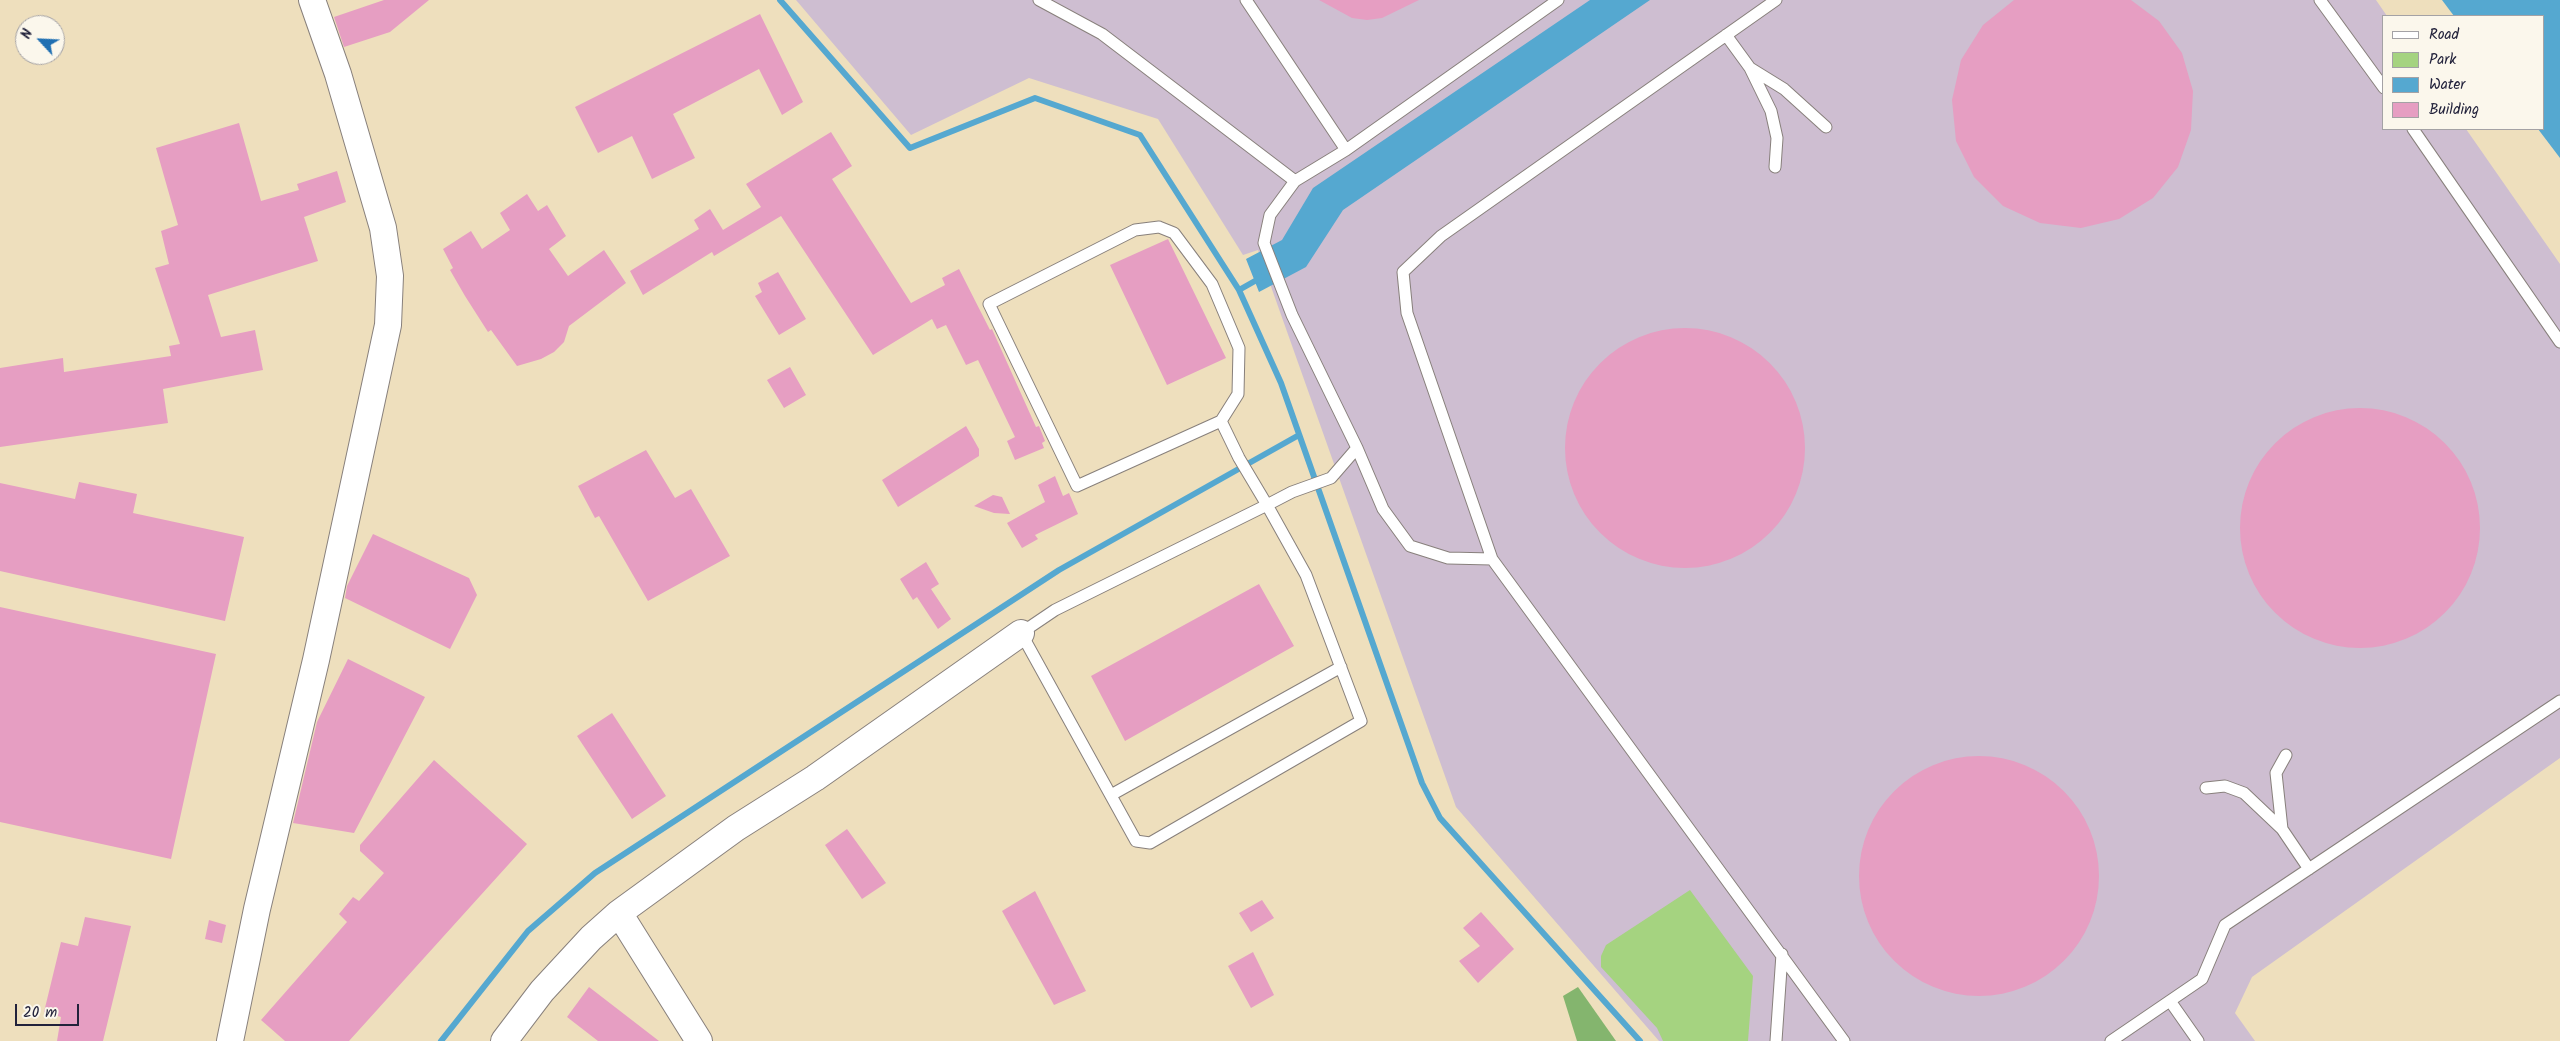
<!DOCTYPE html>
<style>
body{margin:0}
#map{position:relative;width:2560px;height:1041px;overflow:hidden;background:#eedfbd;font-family:Kalam,sans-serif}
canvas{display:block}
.legend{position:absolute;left:2382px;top:15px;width:162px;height:115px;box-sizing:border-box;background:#fbf7ec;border:1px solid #a4a2a5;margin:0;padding:6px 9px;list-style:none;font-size:15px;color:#22223b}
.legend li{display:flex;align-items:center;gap:10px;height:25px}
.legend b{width:25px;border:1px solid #a4a2a5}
.north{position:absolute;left:15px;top:15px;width:50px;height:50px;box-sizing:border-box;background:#fbf7ec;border:1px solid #a4a2a5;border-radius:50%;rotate:295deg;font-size:14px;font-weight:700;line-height:20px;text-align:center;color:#22223b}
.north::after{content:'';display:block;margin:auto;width:18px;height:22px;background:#1f6fb2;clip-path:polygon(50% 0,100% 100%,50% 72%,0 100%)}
.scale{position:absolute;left:15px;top:1004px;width:64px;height:22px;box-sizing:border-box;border:2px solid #22223b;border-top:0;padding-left:6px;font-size:15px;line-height:18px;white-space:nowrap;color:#22223b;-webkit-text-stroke:4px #fbf7ec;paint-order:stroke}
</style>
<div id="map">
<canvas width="2560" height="1041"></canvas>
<ul class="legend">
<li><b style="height:6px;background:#fff"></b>Road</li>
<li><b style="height:14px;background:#a5d380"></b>Park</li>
<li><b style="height:14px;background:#55a8d0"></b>Water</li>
<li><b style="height:14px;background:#e69ec2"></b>Building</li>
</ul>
<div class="north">N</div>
<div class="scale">20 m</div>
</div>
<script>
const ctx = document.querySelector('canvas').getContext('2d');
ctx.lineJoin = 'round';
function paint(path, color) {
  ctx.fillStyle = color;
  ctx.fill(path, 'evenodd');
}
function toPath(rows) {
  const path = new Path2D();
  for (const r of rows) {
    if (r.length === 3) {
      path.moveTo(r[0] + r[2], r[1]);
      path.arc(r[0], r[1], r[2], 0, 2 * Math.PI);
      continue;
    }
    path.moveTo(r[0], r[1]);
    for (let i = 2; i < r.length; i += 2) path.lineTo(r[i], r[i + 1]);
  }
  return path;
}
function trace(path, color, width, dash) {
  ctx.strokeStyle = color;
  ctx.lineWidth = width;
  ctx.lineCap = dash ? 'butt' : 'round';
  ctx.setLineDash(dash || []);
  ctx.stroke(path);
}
paint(toPath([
 [796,0,2376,0,2387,16,2384,16,2384,129,2466,129,2560,264,2560,758,2252,977,2235,1013,2255,1041,1659,1041,1456,807,1258,250,1243,255,1158,119,1029,78,911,135]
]), '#cebed1');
paint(toPath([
 [1690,890,1753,976,1748,1041,1663,1041,1657,1028,1601,967,1601,956,1606,945]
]), '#a5d380');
paint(toPath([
 [1578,987,1616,1041,1577,1041,1563,996]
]), '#84b56e');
paint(toPath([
 [1590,0,1650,0,1343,210,1306,267,1259,292,1246,259,1282,240,1313,188],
 [2442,0,2560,0,2560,158,2538,129,2544,129,2544,16,2454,16]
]), '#55a8d0');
trace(toPath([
 [780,0,910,148,1035,98,1140,135,1239,290,1281,383,1422,783,1440,818,1640,1041],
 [1239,290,1262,277],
 [441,1041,528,931,595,873,1059,570,1299,435]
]), '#55a8d0', 6);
paint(toPath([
 [384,0,429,0,390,32,344,47,334,17],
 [1319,0,1419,0,1382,18,1367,20,1352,18],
 [2014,0,2131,0,2159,21,2182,53,2193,91,2191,130,2178,167,2153,198,2119,219,2081,228,2040,223,2003,206,1974,177,1956,141,1952,100,1961,60,1983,25],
 [760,14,803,102,782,115,759,69,673,114,695,158,652,179,632,136,598,153,575,107],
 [239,123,261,201,299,190,297,184,337,171,346,202,304,217,318,261,208,295,221,337,255,330,263,370,163,389,168,423,0,447,0,368,63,358,64,372,171,356,169,346,180,344,155,268,169,264,161,231,178,225,156,148],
 [831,132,852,166,832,179,911,303,945,285,942,278,959,269,990,330,992,329,1036,427,1039,426,1045,441,1042,443,1044,448,1015,460,1007,441,1015,437,978,360,966,365,946,325,937,329,932,319,873,355,781,216,714,256,712,252,643,295,630,271,699,229,694,220,710,209,723,230,761,207,746,184],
 [527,194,538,211,547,205,566,236,549,249,568,276,604,250,626,283,569,326,564,342,554,352,541,359,517,366,491,330,488,332,465,296,450,270,453,268,443,249,471,231,482,249,510,230,500,213],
 [1168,239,1226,358,1167,385,1110,265],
 [778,272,806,319,779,335,755,296,762,292,758,283],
 [1685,448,120],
 [790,367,806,395,784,408,767,380],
 [2360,528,120],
 [966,426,979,449,979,456,898,507,882,480],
 [646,450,675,498,691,489,730,556,648,601,599,516,595,518,578,486],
 [1055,476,1063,496,1069,493,1078,514,1035,535,1038,539,1022,548,1007,523,1045,502,1038,485],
 [79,482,137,494,133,513,244,537,225,621,0,571,0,483,75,499],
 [993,495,1002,497,1010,514,994,513,974,506],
 [373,534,469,578,477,595,450,649,345,598,347,586],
 [926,562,939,584,931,589,951,619,938,629,917,597,913,600,900,579],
 [1259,584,1294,646,1125,741,1091,676],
 [0,607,216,654,171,859,0,822],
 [348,659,425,697,354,833,293,823,317,722],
 [612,713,666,796,632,819,577,736],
 [1979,876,120],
 [434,760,527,844,349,1041,285,1041,261,1020,347,922,339,914,353,897,359,901,384,873,360,851,360,845],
 [847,829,886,883,862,899,825,845],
 [1035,891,1086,991,1054,1005,1002,911],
 [1262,900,1274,918,1251,932,1239,913],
 [1481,912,1514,949,1478,983,1459,961,1480,946,1463,928],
 [85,917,131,926,103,1041,57,1041,61,1017,44,1012,61,942,78,946],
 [209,920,226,925,222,943,205,939],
 [1253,952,1274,995,1251,1008,1228,966],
 [589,987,659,1041,598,1041,567,1017]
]), '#e69ec2');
const service = toPath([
 [1039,0,1102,34,1295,181],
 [1246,0,1346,150],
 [1776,0,1441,236,1403,272,1407,313,1492,559,1844,1041],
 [2320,0,2384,88],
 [1726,35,1750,68,1771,111,1777,138,1775,167],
 [1750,68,1784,89,1826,127],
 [2413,129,2560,342],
 [1159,227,1174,233,1212,284,1239,348,1238,394,1221,421,1077,486,989,304,1135,230,1159,227],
 [1221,421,1239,458,1267,505,1306,575,1361,721,1150,843,1136,841,1021,633,1055,610,1178,549,1267,505,1292,492,1331,478,1357,448],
 [1492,559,1448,558,1410,546,1383,509,1357,448,1292,315,1264,243,1270,215,1295,181,1346,150,1558,0],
 [2206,788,2225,786,2244,793,2282,829,2309,869],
 [1111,795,1341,667],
 [2282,829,2276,773,2286,755],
 [2170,1001,2198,1041],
 [1776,1041,1782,954],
 [2111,1041,2202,979,2225,925,2560,701]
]);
const tertiary = toPath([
 [619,913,699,1041],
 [230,1041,257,909,316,660,388,325,390,276,383,228,338,74,312,0],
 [504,1041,542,991,591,938,619,913,736,828,815,778,1021,633]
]);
trace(service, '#88807c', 13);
trace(tertiary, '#88807c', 28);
trace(service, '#fff', 11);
trace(tertiary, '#fff', 26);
</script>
